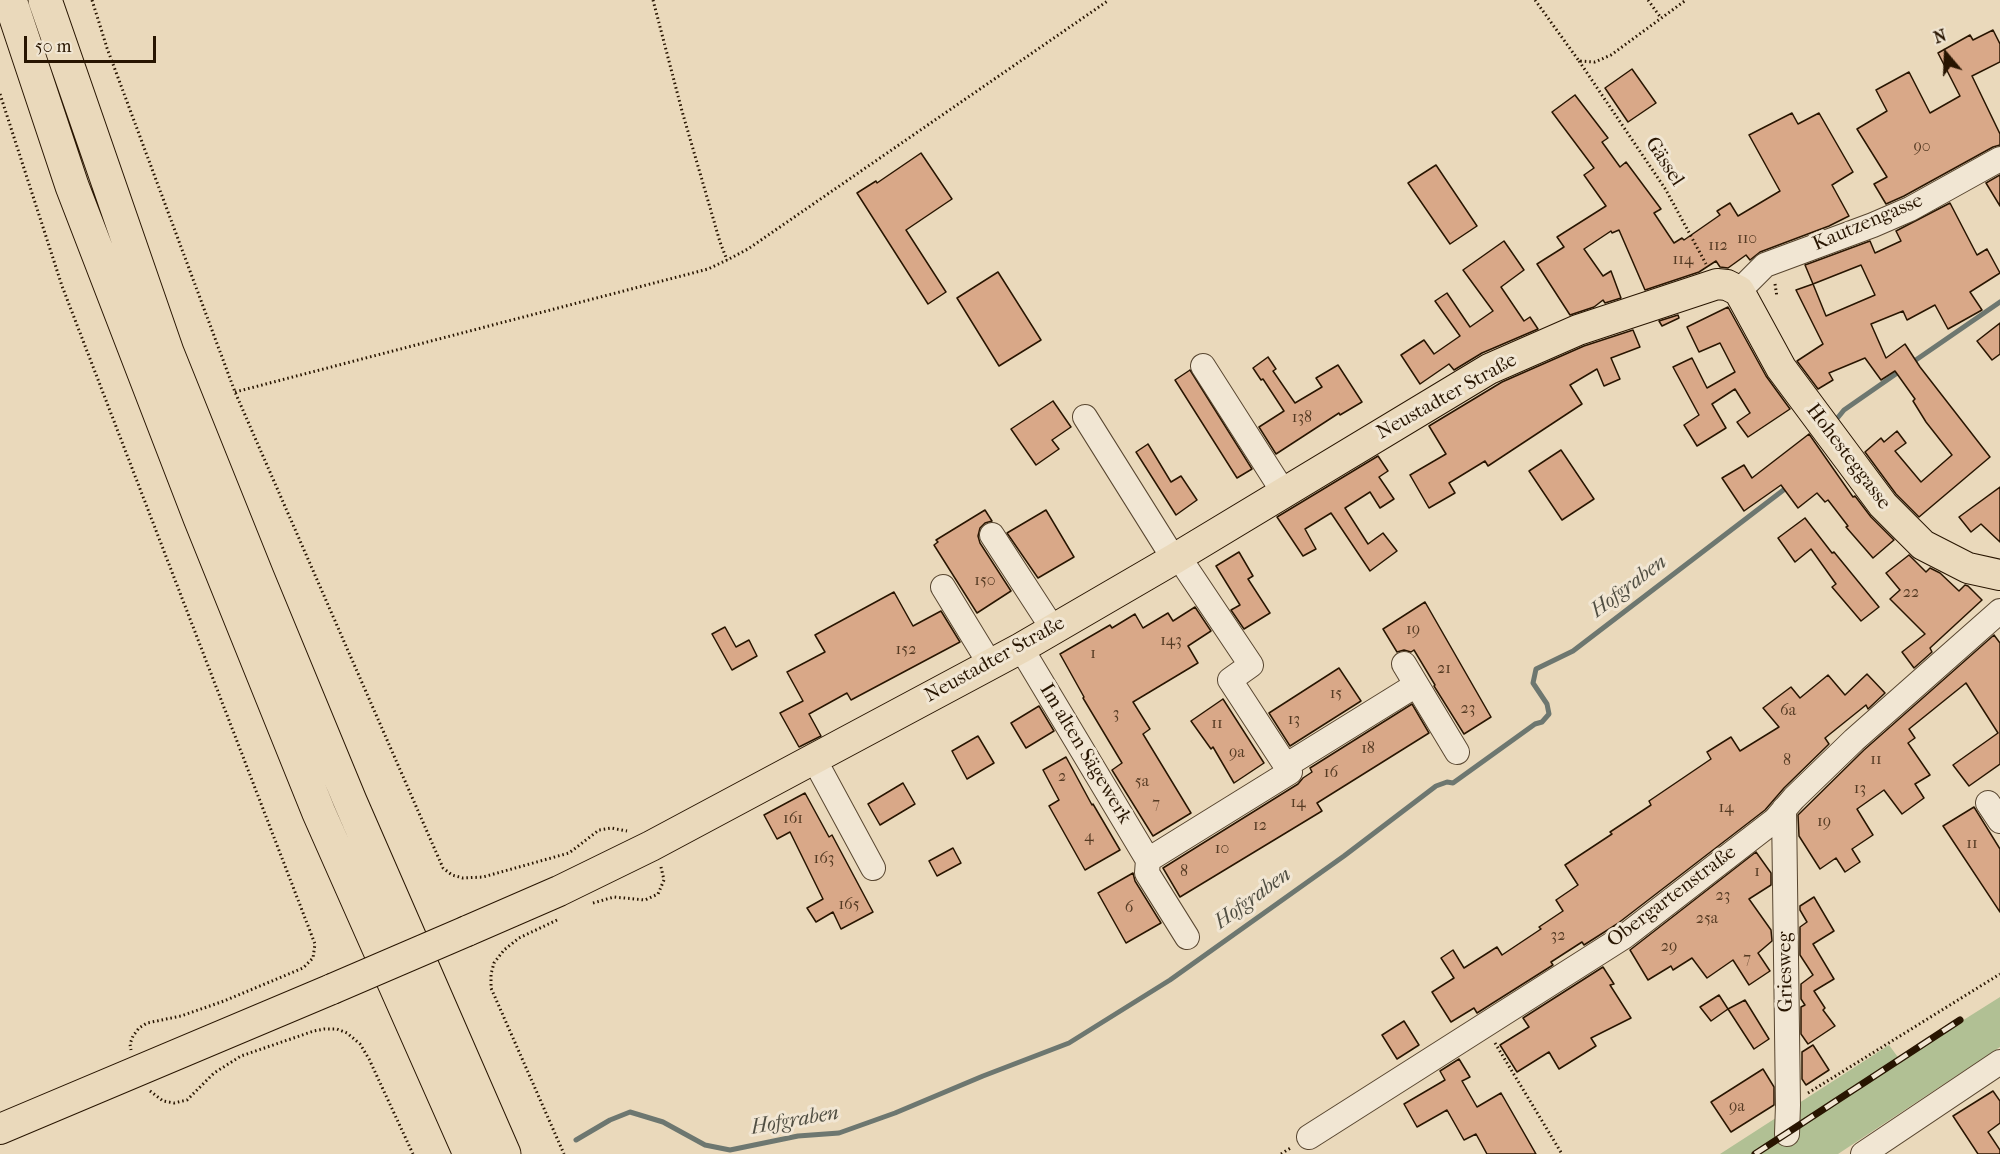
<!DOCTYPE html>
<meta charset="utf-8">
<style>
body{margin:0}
#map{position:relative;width:2000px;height:1154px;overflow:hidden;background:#ead9bb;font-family:"IM FELL French Canon",serif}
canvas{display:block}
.north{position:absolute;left:1916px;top:24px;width:60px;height:60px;-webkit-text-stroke:4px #f1e6d3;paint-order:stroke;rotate:341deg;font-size:16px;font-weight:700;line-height:24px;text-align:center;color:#281501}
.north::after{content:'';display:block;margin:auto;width:21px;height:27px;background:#281501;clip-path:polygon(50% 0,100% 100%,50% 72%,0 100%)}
.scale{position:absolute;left:24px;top:36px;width:132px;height:27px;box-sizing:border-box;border:3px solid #281501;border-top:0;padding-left:8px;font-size:18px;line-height:21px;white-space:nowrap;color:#281501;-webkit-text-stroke:4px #f1e6d3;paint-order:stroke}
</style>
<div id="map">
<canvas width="2000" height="1154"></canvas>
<div class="north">N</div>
<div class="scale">50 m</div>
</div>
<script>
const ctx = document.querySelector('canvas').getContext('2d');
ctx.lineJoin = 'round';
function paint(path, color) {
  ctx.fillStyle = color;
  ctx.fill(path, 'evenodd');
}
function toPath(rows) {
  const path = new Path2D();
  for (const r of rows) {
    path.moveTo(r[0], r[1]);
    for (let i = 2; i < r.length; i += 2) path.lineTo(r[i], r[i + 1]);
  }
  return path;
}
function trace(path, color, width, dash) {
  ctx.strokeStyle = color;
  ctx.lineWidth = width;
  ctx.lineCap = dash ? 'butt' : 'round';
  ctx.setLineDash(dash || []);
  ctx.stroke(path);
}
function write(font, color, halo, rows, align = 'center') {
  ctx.font = font + ' "IM FELL French Canon",serif';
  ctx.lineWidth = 6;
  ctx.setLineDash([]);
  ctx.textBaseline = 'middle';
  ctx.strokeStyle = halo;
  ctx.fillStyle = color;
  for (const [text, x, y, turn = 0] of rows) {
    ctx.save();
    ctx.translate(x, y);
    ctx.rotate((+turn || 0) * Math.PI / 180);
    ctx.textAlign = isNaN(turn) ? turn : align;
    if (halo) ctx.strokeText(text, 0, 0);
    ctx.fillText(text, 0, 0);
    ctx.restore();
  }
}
paint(toPath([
 [2000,997,2000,1047,1838,1154,1720,1154,1889,1045,1900,1060]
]), '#b1c094');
trace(toPath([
 [1910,364,2000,302],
 [1835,421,1844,410,1903,369],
 [576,1140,610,1120,630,1112,663,1122,705,1145,730,1150,798,1136,839,1133,895,1113,983,1076,1069,1043,1170,980,1344,856,1436,786,1447,782,1453,783,1535,724,1542,722,1549,714,1547,704,1533,683,1536,669,1573,651,1790,485]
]), '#6d7770', 5);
const building = toPath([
 [1993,30,2000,44,2000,62,1972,76,2000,134,2000,145,1993,147,1904,196,1886,204,1874,184,1887,177,1857,129,1887,111,1876,90,1909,72,1930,113,1960,96,1938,53,1970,35,1973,40,1993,30],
 [1632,69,1656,103,1628,122,1605,88,1632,69],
 [1575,95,1608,138,1602,142,1620,167,1626,162,1661,209,1654,213,1674,243,1682,238,1684,240,1720,215,1717,211,1730,203,1738,216,1780,191,1749,135,1792,113,1798,124,1819,113,1853,172,1832,185,1849,216,1829,226,1760,252,1750,260,1746,255,1728,268,1720,267,1716,261,1699,272,1645,290,1619,230,1612,233,1611,231,1584,249,1603,276,1611,271,1621,298,1605,303,1603,300,1594,307,1570,315,1537,264,1564,247,1557,237,1606,206,1584,175,1594,168,1552,112,1575,95],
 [921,153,952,199,906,230,946,292,928,304,857,193,876,181,877,183,921,153],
 [1436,165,1477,226,1450,244,1408,183,1436,165],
 [2000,175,2000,206,1986,183,2000,175],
 [1950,203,1977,255,1987,249,2000,273,1970,292,1982,310,1948,329,1935,305,1907,320,1903,311,1871,324,1886,358,1905,344,1920,367,1990,457,1919,517,1896,494,1865,452,1881,438,1884,442,1897,431,1906,443,1895,451,1921,482,1952,455,1926,422,1913,401,1915,399,1895,371,1881,380,1865,358,1829,373,1833,380,1818,389,1797,361,1823,344,1796,290,1813,284,1805,265,1870,241,1875,253,1901,241,1896,231,1950,203],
 [1861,265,1875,295,1826,316,1813,284,1861,265],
 [1504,241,1524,270,1501,287,1524,321,1530,317,1538,329,1482,353,1454,370,1449,364,1420,384,1401,355,1424,340,1434,354,1460,336,1435,301,1447,293,1470,327,1493,311,1463,270,1504,241],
 [998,272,1041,340,999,366,957,298,998,272],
 [1728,307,1766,376,1790,409,1748,437,1737,422,1750,413,1735,389,1712,404,1726,428,1697,446,1684,425,1699,415,1673,367,1692,358,1707,388,1735,372,1720,343,1699,352,1687,327,1728,307],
 [1678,315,1679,318,1662,326,1659,321,1678,315],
 [2000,323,2000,354,1992,360,1977,341,2000,323],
 [1633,330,1640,347,1611,358,1620,379,1604,386,1597,369,1570,385,1582,404,1488,466,1485,461,1449,483,1455,493,1429,508,1410,475,1446,454,1429,426,1502,382,1584,346,1633,330],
 [1268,357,1276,369,1273,371,1295,403,1322,387,1316,378,1338,365,1362,402,1340,415,1339,413,1276,454,1259,427,1284,411,1263,379,1261,380,1253,368,1268,357],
 [1190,370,1252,469,1237,478,1175,380,1190,370],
 [1053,401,1071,427,1052,440,1059,449,1036,465,1011,429,1053,401],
 [1809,434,1853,497,1855,496,1871,517,1894,540,1873,558,1846,527,1848,526,1828,500,1825,502,1817,493,1798,508,1781,485,1744,511,1722,478,1744,465,1752,478,1809,434],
 [1148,444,1171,482,1181,476,1197,500,1176,515,1136,452,1148,444],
 [1561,450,1594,499,1562,520,1529,471,1561,450],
 [1378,456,1388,471,1379,477,1394,499,1380,508,1370,492,1345,508,1368,544,1383,533,1397,551,1370,571,1331,513,1305,529,1316,549,1303,556,1277,517,1378,456],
 [2000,487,2000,542,1981,524,1971,532,1959,517,2000,487],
 [985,510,992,521,985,523,980,528,978,536,980,543,1011,591,977,613,934,545,938,542,936,540,985,510],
 [1046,510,1074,557,1038,578,1007,533,1046,510],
 [1805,518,1832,553,1834,552,1879,607,1861,621,1832,587,1836,584,1811,549,1795,562,1778,538,1805,518],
 [1239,552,1253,576,1248,579,1270,613,1244,629,1231,610,1240,605,1216,566,1239,552],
 [1909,555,1926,572,1930,568,1940,573,1959,591,1965,585,1968,586,1982,600,1930,648,1932,652,1914,668,1902,652,1925,634,1890,599,1900,590,1886,573,1909,555],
 [894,592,913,626,941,611,960,642,851,700,847,693,809,714,821,736,799,747,780,713,803,701,787,672,825,652,815,635,894,592],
 [1425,602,1491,717,1464,734,1434,686,1435,685,1414,650,1411,652,1404,650,1397,652,1383,629,1425,602],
 [1195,607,1211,631,1188,646,1198,663,1133,702,1150,729,1143,734,1191,813,1153,836,1112,770,1122,763,1083,698,1084,697,1060,654,1110,625,1112,628,1135,614,1143,628,1168,613,1173,621,1195,607],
 [725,627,736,647,749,640,757,656,732,670,712,634,725,627],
 [1994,635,2000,643,2000,764,1969,786,1953,765,1998,733,1966,683,1909,729,1915,738,1908,743,1930,775,1915,784,1924,798,1902,814,1884,790,1857,809,1873,835,1852,849,1860,862,1845,872,1836,858,1820,869,1799,836,1798,815,1864,750,1994,635],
 [1339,668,1361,701,1290,746,1269,713,1339,668],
 [1867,674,1885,693,1868,709,1866,705,1825,738,1829,744,1784,788,1765,810,1617,924,1584,945,1582,942,1551,962,1553,965,1477,1013,1474,1008,1451,1022,1432,992,1454,978,1441,958,1453,950,1464,968,1497,947,1502,955,1541,929,1539,927,1563,911,1556,900,1578,885,1565,865,1612,834,1610,832,1651,805,1649,801,1711,759,1707,752,1731,737,1740,751,1779,727,1763,708,1791,687,1800,698,1828,675,1845,695,1867,674],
 [1223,699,1264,763,1234,783,1213,747,1211,749,1191,721,1223,699],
 [1412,704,1429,733,1317,803,1322,811,1180,897,1163,868,1298,784,1303,778,1312,772,1310,768,1412,704],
 [1039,706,1054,731,1026,748,1011,723,1039,706],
 [978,736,994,763,967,779,952,751,978,736],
 [1066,757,1092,805,1093,804,1120,850,1085,870,1049,806,1059,800,1043,770,1066,757],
 [903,783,915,804,880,825,868,804,903,783],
 [805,793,829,837,832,835,873,912,841,929,833,912,816,922,807,908,823,899,790,832,777,839,764,815,805,793],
 [1974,807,2000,849,2000,912,1943,826,1974,807],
 [953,848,961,863,937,876,929,861,953,848],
 [1756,852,1771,873,1771,885,1749,899,1771,930,1772,941,1758,953,1770,971,1749,985,1733,960,1707,978,1692,958,1673,970,1671,966,1648,980,1630,950,1756,852],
 [1133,873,1135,881,1161,923,1126,943,1098,893,1133,873],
 [1814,897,1834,931,1813,944,1834,979,1814,991,1825,1008,1823,1010,1835,1026,1808,1044,1801,1034,1801,1007,1805,1005,1801,999,1801,984,1813,975,1800,955,1800,927,1807,922,1800,910,1800,906,1814,897],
 [1603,967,1614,984,1610,985,1631,1018,1591,1038,1596,1046,1559,1069,1549,1052,1517,1072,1500,1045,1529,1027,1523,1018,1603,967],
 [1719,995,1728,1009,1711,1021,1700,1007,1719,995],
 [1745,1000,1769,1039,1754,1049,1728,1009,1745,1000],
 [1404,1021,1419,1045,1397,1059,1382,1035,1404,1021],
 [1813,1045,1829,1070,1806,1085,1802,1079,1802,1052,1813,1045],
 [1459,1059,1470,1077,1462,1081,1477,1107,1501,1093,1536,1154,1487,1154,1476,1134,1464,1140,1447,1110,1417,1127,1404,1104,1445,1080,1440,1071,1459,1059],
 [1763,1069,1774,1087,1774,1105,1731,1132,1711,1102,1763,1069],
 [1993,1091,2000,1101,2000,1123,1988,1132,2000,1150,2000,1154,1978,1154,1953,1116,1993,1091]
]);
paint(building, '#d9a888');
trace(building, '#281501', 1.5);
const minor = toPath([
 [1739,291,1765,265,1873,225,1910,209,2000,159],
 [1203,366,1284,493],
 [1085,417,1174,559],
 [992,535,1053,629],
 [943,587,990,664],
 [1021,648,1148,860,1290,772,1230,680,1251,665,1178,556],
 [1404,664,1457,752],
 [814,759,873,868],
 [1287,765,1416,685],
 [1988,803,2000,821],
 [1784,809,1788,1105,1787,1134],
 [1148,860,1147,873,1187,937],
 [1309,1137,1625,936,1775,820,1794,798,1854,740,2000,611],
 [1863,1154,2000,1062]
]);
const major = toPath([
 [467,931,559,891,651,846,1021,648,1174,559,1489,369,1578,330,1717,284,1727,285,1739,291,1781,368,1883,505,1923,545,1968,568,2000,575],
 [0,1129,332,989]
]);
const highway = toPath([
 [10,0,72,186,200,518,319,813,470,1154],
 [45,0,167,352,257,576,350,801,504,1154]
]);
trace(minor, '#584630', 26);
trace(major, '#281501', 32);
trace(highway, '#281501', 35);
trace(toPath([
 [92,0,107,48,235,392,443,868,452,875,463,878,483,877,569,853,599,830,611,828,627,831],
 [653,0,682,111,720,242,727,260],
 [1535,0,1579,61,1595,62,1611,55,1686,0],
 [1648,0,1661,18],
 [1579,61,1666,190,1706,264],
 [0,94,62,286,315,944,313,958,303,968,224,1001,181,1016,147,1023,139,1028,133,1036,130,1044,131,1050],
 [1775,284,1777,297],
 [235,392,708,269,727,260,748,249,1109,0],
 [593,903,614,897,645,900,658,894,664,880,661,867],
 [557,920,519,938,504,950,494,963,491,974,491,988,564,1154],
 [1495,1043,1562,1154],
 [150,1091,163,1101,174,1103,187,1100,214,1073,241,1056,314,1031,324,1029,337,1029,347,1033,360,1044,369,1059,413,1154],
 [1808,1093,2000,974],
 [1281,1154,1292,1147]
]), '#281501', 3, [1.5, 3]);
trace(minor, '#f1e6d3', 24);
trace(major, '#ead9bb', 30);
trace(highway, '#ead9bb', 33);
const rail = toPath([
 [1755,1154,1960,1020]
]);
trace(rail, '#281501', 7);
trace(rail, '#f1e6d3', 4.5, [14]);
const majorBridge = toPath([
 [332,989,467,931]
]);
trace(majorBridge, '#281501', 32, []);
trace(majorBridge, '#ead9bb', 30);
write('16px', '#543a23', null, [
 ["90",1922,147],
 ["110",1747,239],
 ["112",1718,246],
 ["114",1683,260],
 ["138",1302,418],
 ["150",985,581],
 ["22",1911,593],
 ["19",1413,630],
 ["143",1171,641],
 ["152",906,650],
 ["1",1093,654],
 ["21",1444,669],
 ["15",1336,694],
 ["23",1468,709],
 ["6a",1788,711],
 ["3",1116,714],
 ["13",1294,720],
 ["11",1217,724],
 ["18",1368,749],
 ["9a",1237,753],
 ["11",1876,760],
 ["8",1787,761],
 ["16",1331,773],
 ["2",1062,777],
 ["5a",1142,782],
 ["13",1860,789],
 ["14",1298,803],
 ["7",1156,804],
 ["14",1726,808],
 ["161",793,819],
 ["19",1824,822],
 ["12",1260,826],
 ["4",1089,837],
 ["11",1972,844],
 ["10",1222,849],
 ["163",824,859],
 ["8",1184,872],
 ["1",1757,872],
 ["23",1723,896],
 ["165",849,905],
 ["6",1129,908],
 ["25a",1707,919],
 ["32",1558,936],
 ["29",1669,947],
 ["7",1747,959],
 ["9a",1737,1107]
]);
write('20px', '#281501', '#f1e6d3', [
 ["Gässel",1664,162,57],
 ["Kautzengasse",1868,223,-23],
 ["Neustadter Straße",1447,397,-29],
 ["Hohesteggasse",1848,457,53],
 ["Neustadter Straße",995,660,-29],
 ["Im alten Sägewerk",1085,754,59],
 ["Obergartenstraße",1672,897,-37],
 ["Griesweg",1786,972,-91]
]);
write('italic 21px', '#504e42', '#f1e6d3', [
 ["Hofgraben",1629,587,-37],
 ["Hofgraben",1253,899,-36],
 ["Hofgraben",795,1121,-10]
]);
</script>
